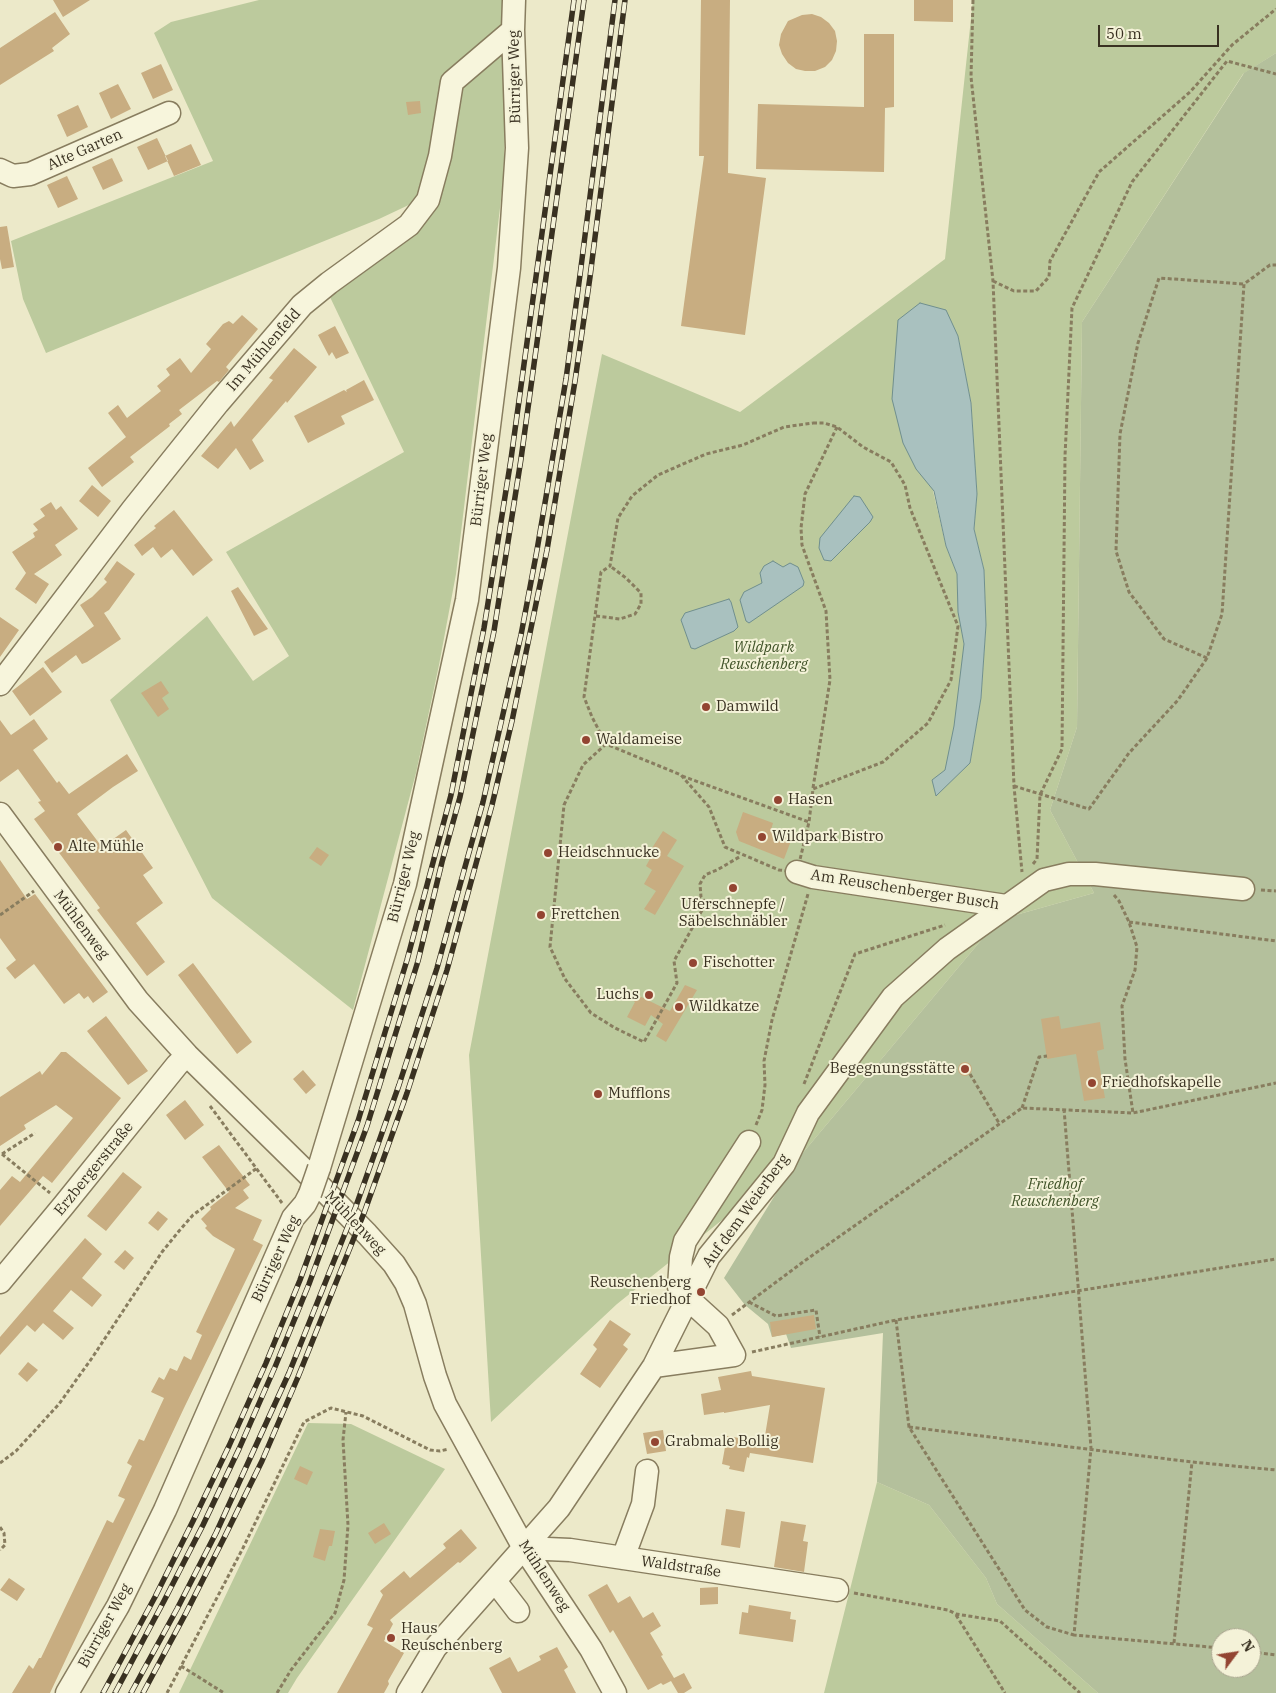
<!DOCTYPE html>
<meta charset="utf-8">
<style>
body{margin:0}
#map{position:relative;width:1276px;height:1693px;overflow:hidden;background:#ece9c9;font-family:"IBM Plex Serif",serif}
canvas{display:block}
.north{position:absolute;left:1211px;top:1628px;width:50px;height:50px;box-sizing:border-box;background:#f4f2d8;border:1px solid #a9a58f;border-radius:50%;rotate:59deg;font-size:14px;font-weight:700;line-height:20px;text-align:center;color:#393121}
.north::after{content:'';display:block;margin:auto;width:18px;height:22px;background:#934532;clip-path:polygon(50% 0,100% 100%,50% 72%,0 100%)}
.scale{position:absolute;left:1098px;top:25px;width:121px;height:22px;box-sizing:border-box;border:2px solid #393121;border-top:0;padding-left:6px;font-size:15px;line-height:18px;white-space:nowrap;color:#393121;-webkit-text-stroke:4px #f4f2d8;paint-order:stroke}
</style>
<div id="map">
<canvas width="1276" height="1693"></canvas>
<div class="north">N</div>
<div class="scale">50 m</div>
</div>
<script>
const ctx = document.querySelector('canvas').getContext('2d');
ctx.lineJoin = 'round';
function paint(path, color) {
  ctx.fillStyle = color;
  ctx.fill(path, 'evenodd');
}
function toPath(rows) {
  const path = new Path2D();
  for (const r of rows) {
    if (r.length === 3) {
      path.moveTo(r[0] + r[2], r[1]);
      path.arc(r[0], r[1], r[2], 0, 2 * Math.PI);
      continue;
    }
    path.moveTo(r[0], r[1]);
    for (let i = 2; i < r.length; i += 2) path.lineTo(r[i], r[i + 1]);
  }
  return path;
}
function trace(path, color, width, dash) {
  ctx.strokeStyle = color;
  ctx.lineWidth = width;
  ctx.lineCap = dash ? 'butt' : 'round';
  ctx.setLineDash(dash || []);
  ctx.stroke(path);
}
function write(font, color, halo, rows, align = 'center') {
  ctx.font = font + ' "IBM Plex Serif",serif';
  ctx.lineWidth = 4;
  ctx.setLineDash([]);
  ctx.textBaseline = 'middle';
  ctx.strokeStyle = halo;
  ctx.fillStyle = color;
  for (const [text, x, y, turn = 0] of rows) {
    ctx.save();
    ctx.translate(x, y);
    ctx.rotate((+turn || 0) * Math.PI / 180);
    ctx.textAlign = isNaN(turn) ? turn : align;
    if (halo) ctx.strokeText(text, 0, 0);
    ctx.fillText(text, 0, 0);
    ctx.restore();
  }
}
paint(toPath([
 [259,0,507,0,502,24,471,53,425,190,415,202,379,219,46,353,23,299,11,241,213,161,154,33,171,22],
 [973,0,1276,0,1276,53,1243,74,1082,322,1077,727,1050,810,1094,893,998,920,796,1161,617,1304,491,1422,469,1055,602,354,740,412,945,259],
 [958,336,971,403,977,494,974,529,984,570,986,625,981,698,970,763,964,644,958,592,957,574,946,546,933,491],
 [506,47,508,58,503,183,456,574,439,665,416,773,353,1010,212,898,110,700,207,616,253,681,289,656,226,552,404,452,330,297,417,232,457,86],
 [308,1423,351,1424,445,1469,297,1678,288,1693,179,1693],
 [877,1482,929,1505,986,1578,997,1604,1098,1693,824,1693]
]), '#bcca9d');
paint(toPath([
 [1276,53,1276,1693,1098,1693,997,1604,986,1578,929,1505,877,1482,883,1333,791,1348,786,1334,772,1337,768,1324,745,1305,724,1278,796,1161,998,920,1094,893,1050,810,1077,727,1082,322,1244,73],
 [1221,1638,1251,1638,1251,1668,1221,1668]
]), '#b4c09c');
const water = toPath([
 [920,303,946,310,958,336,971,403,977,494,974,529,984,570,986,625,981,698,970,763,936,796,932,780,945,770,954,726,964,644,958,612,957,574,946,546,934,491,916,469,903,443,892,399,898,320,920,303],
 [854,496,860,497,873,517,870,522,831,561,824,560,819,548,820,538,854,496],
 [773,561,783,567,790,563,798,567,804,582,803,586,749,623,746,621,740,600,744,592,762,583,760,573,764,566,773,561],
 [729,599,731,602,738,627,734,631,695,649,691,648,681,620,685,613,729,599]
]);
paint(water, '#a9c1bf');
trace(water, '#708f8e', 1);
paint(toPath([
 [53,0,90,0,63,17],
 [701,0,730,0,728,173,766,178,745,335,681,326,704,156,699,156],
 [914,0,953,0,953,22,914,21],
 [55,12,70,34,52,48,54,51,0,85,0,48],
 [812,14,821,17,829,23,835,31,837,41,836,51,832,60,825,67,815,71,805,71,796,69,788,63,782,54,779,45,781,34,788,21,802,15],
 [864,34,894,34,894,107,885,108,884,172,756,169,758,104,864,107],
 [161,64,173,90,153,99,141,73],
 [118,84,131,109,111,119,99,93],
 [420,101,421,113,408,115,406,102],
 [78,105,88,127,67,137,57,115],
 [157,138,168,161,148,170,137,147],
 [191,144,201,165,174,176,165,156],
 [112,158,123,181,103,190,92,167],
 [67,176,78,199,58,208,47,185],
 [7,226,14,267,2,269,0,259,0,227],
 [242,315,258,329,226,367,229,370,219,382,217,381,179,410,182,414,169,424,170,426,130,457,134,462,102,487,88,468,126,437,108,413,118,405,127,418,161,391,157,386,170,375,166,369,180,358,191,373,211,349,206,344,223,324,229,321,233,324],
 [335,326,349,353,336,359,332,352,329,356,318,335],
 [294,348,317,367,287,403,286,401,252,440,264,461,250,470,236,448,218,469,201,456,231,421,234,427,273,380,269,378],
 [364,380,374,400,341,416,345,424,308,443,294,416,344,390,347,392,346,390],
 [92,485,111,501,98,517,79,501],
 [51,502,56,510,61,506,78,529,55,545,62,555,34,574,49,584,36,604,15,589,26,573,12,552,35,537,33,533,38,530,33,524,45,516,40,509],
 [174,510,213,560,193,576,172,549,161,558,153,547,142,556,134,545,156,528,154,526],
 [117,561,135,574,109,610,104,613,121,639,87,662,82,664,76,655,52,673,44,662,94,626,80,605,92,597,107,582,104,579],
 [238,587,268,629,254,636,231,591],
 [0,617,19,630,0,657],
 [43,667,62,692,30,716,12,691],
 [161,681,169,693,162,698,169,709,158,717,141,693],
 [34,719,48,739,33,750,57,783,59,781,69,794,127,754,138,771,113,787,77,814,102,847,126,830,153,868,143,875,163,903,136,923,165,962,147,976,97,910,100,908,34,819,45,811,38,802,41,801,18,769,0,782,0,720,11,735],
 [743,812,773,823,771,830,792,838,784,859,739,841,736,832],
 [663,831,677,840,667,856,684,866,655,915,644,909,656,891,644,884,652,870,646,866,655,850,652,848],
 [317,847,329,855,321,866,309,858],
 [0,860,27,899,35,894,108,992,93,1003,88,996,84,999,79,993,64,1004,34,964,15,979,6,968,16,960,0,938],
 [193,963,252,1042,237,1054,178,975],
 [685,985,697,990,666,1042,656,1036,663,1024,651,1015,645,1026,627,1017,635,1002,628,997,631,992,670,1011],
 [106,1016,148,1071,128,1085,87,1031],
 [1059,1016,1061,1029,1100,1022,1104,1049,1097,1051,1105,1098,1084,1101,1076,1054,1047,1059,1041,1019],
 [61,1052,66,1052,121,1098,52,1183,43,1176,0,1226,0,1190,12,1176,20,1182,73,1118,56,1105,24,1125,26,1129,0,1146,0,1097,40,1071,42,1075],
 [965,1069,7],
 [303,1070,316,1085,306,1094,293,1079],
 [185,1100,204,1125,185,1140,166,1115],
 [219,1145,250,1185,243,1190,249,1198,235,1208,262,1220,253,1240,263,1245,184,1408,50,1693,12,1693,29,1665,33,1669,39,1658,41,1658,107,1520,113,1523,125,1499,118,1496,132,1466,127,1463,139,1439,144,1441,164,1398,151,1392,159,1377,164,1380,170,1368,177,1371,184,1356,191,1360,202,1335,196,1332,235,1249,213,1236,205,1228,207,1226,201,1219,211,1209,210,1207,229,1192,202,1157],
 [123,1172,142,1187,106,1231,87,1216],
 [158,1211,168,1219,158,1231,148,1223],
 [85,1238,102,1254,82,1278,102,1295,92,1307,71,1290,53,1311,74,1328,63,1340,43,1323,35,1332,27,1325,0,1355,0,1337],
 [125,1250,134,1258,124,1270,114,1262],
 [814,1315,816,1329,772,1337,770,1322],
 [610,1320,631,1334,623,1345,628,1349,600,1388,580,1374,597,1349,593,1345],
 [28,1362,38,1370,27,1382,18,1374],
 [751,1371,752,1376,825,1388,813,1463,750,1453,749,1458,747,1457,744,1472,729,1469,730,1466,722,1464,727,1436,764,1442,770,1405,724,1413,724,1412,704,1415,701,1394,721,1390,718,1377],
 [663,1430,666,1451,647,1454,643,1433],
 [300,1466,313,1472,307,1485,294,1479],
 [726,1509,745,1512,740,1548,721,1545],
 [781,1521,806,1525,803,1541,808,1542,804,1572,774,1567],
 [384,1523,391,1534,375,1544,368,1533],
 [320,1529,335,1531,332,1546,329,1546,325,1561,313,1557],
 [461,1529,477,1548,460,1563,458,1562,390,1620,393,1624,384,1641,404,1653,388,1681,389,1684,384,1693,337,1693,373,1628,367,1625,383,1595,380,1591,404,1571,410,1578,446,1548,443,1544],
 [9,1578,25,1589,17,1601,0,1590],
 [607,1584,618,1603,630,1596,643,1618,653,1612,661,1626,650,1633,663,1655,661,1656,674,1678,684,1673,692,1688,684,1693,678,1693,671,1681,663,1685,661,1683,648,1690,613,1630,610,1633,588,1595],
 [718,1587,718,1604,700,1605,700,1588],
 [749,1605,791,1612,790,1619,796,1620,793,1642,739,1634,742,1612,748,1613],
 [557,1647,568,1667,564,1670,576,1693,502,1693,489,1668,510,1657,518,1672,541,1660,539,1656]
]), '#c8ad81');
const minor = toPath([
 [0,170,13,176,30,174,169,113],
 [0,684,133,509,218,403,302,305,329,283,409,225,428,200,440,156,452,82,513,30],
 [0,814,138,1001,187,1055,307,1173,367,1234,394,1264,406,1283,415,1304,435,1376,445,1404,524,1548,591,1649,615,1693],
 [797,872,813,877,1006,906],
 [319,1168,405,884,467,600,509,268,517,148,513,30,514,0],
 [0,1282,64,1205,177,1065,187,1055],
 [686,1303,679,1287,681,1257,685,1241,749,1142],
 [654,1366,734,1355,718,1326,696,1306,686,1303],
 [524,1548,570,1550,837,1590],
 [623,1558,643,1504,647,1471],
 [495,1581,518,1611],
 [67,1693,118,1606,165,1510,293,1218,305,1204,310,1194],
 [408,1693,435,1648,559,1508,654,1366,709,1256,784,1164,808,1113,893,997,947,949,1044,880,1069,874,1095,874,1243,889]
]);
trace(minor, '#887d5f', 25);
trace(toPath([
 [973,0,971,77,993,281,1014,786,1022,872],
 [993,281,1014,291,1036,291,1049,277,1050,261,1099,172,1190,92,1232,45,1276,9],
 [813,423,824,423,837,427,863,447,891,462,905,485,910,508,958,626,951,680,928,723,883,762,813,789,809,822,797,872,779,870,725,847,709,807,681,775,606,744,592,717,584,697,601,572,610,566,618,518,632,496,658,475,706,454,743,445,784,427,813,423],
 [596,616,620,619,635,614,641,604,641,593,626,578,610,566],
 [1207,658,1164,639,1129,592,1116,551,1120,434,1138,343,1159,278,1244,284],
 [606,744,583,765,564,805,550,947,565,979,591,1013,615,1028,644,1042,677,983,674,961,706,903,701,897,700,884,705,875,717,870,741,856],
 [682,776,809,822],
 [1014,786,1089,809,1129,753,1178,700,1207,658,1222,614,1244,284,1270,265,1276,265],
 [813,788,830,680,826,611,802,545,801,528,805,494,837,427],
 [1033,864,1037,859,1040,795,1062,749,1065,456,1072,308,1132,182,1227,61,1276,74],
 [1261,890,1276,891],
 [1114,895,1119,901,1129,922,1137,947,1135,970,1122,1006,1125,1059,1133,1113],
 [0,915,34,891],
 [1129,922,1276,941],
 [970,1074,999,1123],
 [804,1084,855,954,945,925],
 [210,1106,282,1203],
 [1022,1108,1039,1057,1047,1056],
 [1064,1109,1091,1448,1074,1635,1221,1648],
 [756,1125,762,1110,765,1085,764,1061,772,1020,808,894],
 [2,1154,50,1193],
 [2,1154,35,1133],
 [749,1302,776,1316,816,1310,820,1337],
 [732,1315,803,1262,1022,1108,1133,1113,1276,1083],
 [896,1320,909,1427,1025,1610,1047,1627,1074,1635],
 [752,1352,896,1320,1276,1259],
 [909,1427,1192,1462,1276,1470],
 [0,1463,16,1451,59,1404,92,1358,162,1252,179,1231,193,1215,257,1168],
 [0,1527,4,1533,5,1545,0,1550],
 [854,1593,948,1610,956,1614,1000,1621,1080,1693],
 [956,1615,1005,1693],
 [1174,1643,1192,1462],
 [1251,1652,1276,1655],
 [181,1666,224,1693],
 [167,1693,243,1548,304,1422,331,1408,363,1416,430,1450,440,1451,449,1449],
 [277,1693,291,1670,335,1613,344,1580,348,1525,343,1440,346,1412]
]), '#887d5f', 3, [4, 2.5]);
trace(minor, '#f7f5dc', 22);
const rail = toPath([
 [103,1693,155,1597,193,1521,229,1446,266,1363,300,1280,358,1121,407,960,451,795,484,628,511,459,574,0],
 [115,1693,164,1601,203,1525,239,1449,275,1367,309,1284,367,1126,418,961,442,862,460,797,494,631,521,459,584,0],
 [131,1693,177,1609,216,1533,289,1373,356,1206,399,1085,437,968,483,802,521,635,537,550,566,379,580,275,615,0],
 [143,1693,186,1613,225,1536,262,1461,298,1377,364,1213,407,1093,447,970,492,805,512,721,547,550,575,381,590,277,625,0]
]);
trace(rail, '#393121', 5.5);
trace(rail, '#f4f2d8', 4, [11]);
const minorBridge = toPath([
 [310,1194,319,1168]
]);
trace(minorBridge, '#887d5f', 25, []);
trace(minorBridge, '#f7f5dc', 22);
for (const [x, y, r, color] of [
 [706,707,5,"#934532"],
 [586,740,5,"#934532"],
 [778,800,5,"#934532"],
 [762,837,5,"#934532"],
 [58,847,5,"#934532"],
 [548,853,5,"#934532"],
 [733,888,5,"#934532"],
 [541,915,5,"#934532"],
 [693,963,5,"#934532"],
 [649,995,5,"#934532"],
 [679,1007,5,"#934532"],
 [965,1069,5,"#934532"],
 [1092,1083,5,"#934532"],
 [598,1094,5,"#934532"],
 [701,1292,5,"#934532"],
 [655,1442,5,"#934532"],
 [391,1638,5,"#934532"]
]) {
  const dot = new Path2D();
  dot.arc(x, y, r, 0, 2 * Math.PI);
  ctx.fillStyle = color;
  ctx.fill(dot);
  trace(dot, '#f4f2d8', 2);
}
write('15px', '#393121', '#f4f2d8', [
 ["Bürriger Weg",515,77,-91],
 ["Alte Garten",85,150,-24],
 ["Im Mühlenfeld",264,350,-49],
 ["Bürriger Weg",482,480,-83],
 ["Bürriger Weg",404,877,-76],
 ["Am Reuschenberger Busch",905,890,9],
 ["Mühlenweg",81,925,53],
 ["Erzbergerstraße",94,1169,-51],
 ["Auf dem Weierberg",746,1211,-54],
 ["Mühlenweg",355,1223,47],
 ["Bürriger Weg",276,1259,-65],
 ["Waldstraße",681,1567,8],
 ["Mühlenweg",544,1576,57],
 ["Bürriger Weg",105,1626,-61]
]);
write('italic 15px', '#415429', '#f4f2d8', [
 ["Wildpark",764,648],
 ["Reuschenberg",764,665],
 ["Friedhof",1055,1185],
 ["Reuschenberg",1055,1202]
]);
write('15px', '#393121', '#f4f2d8', [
 ["Damwild",716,707],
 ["Waldameise",596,740],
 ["Hasen",788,800],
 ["Wildpark Bistro",772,837],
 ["Alte Mühle",68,847],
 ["Heidschnucke",558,853],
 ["Uferschnepfe /",733,905,"center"],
 ["Säbelschnäbler",733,922,"center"],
 ["Frettchen",551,915],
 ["Fischotter",703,963],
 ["Luchs",639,995,"right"],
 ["Wildkatze",689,1007],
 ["Begegnungsstätte",955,1069,"right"],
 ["Friedhofskapelle",1102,1083],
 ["Mufflons",608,1094],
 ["Reuschenberg",691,1283,"right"],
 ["Friedhof",691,1300,"right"],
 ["Grabmale Bollig",665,1442],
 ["Haus",401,1629],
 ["Reuschenberg",401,1646]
], 'left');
</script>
